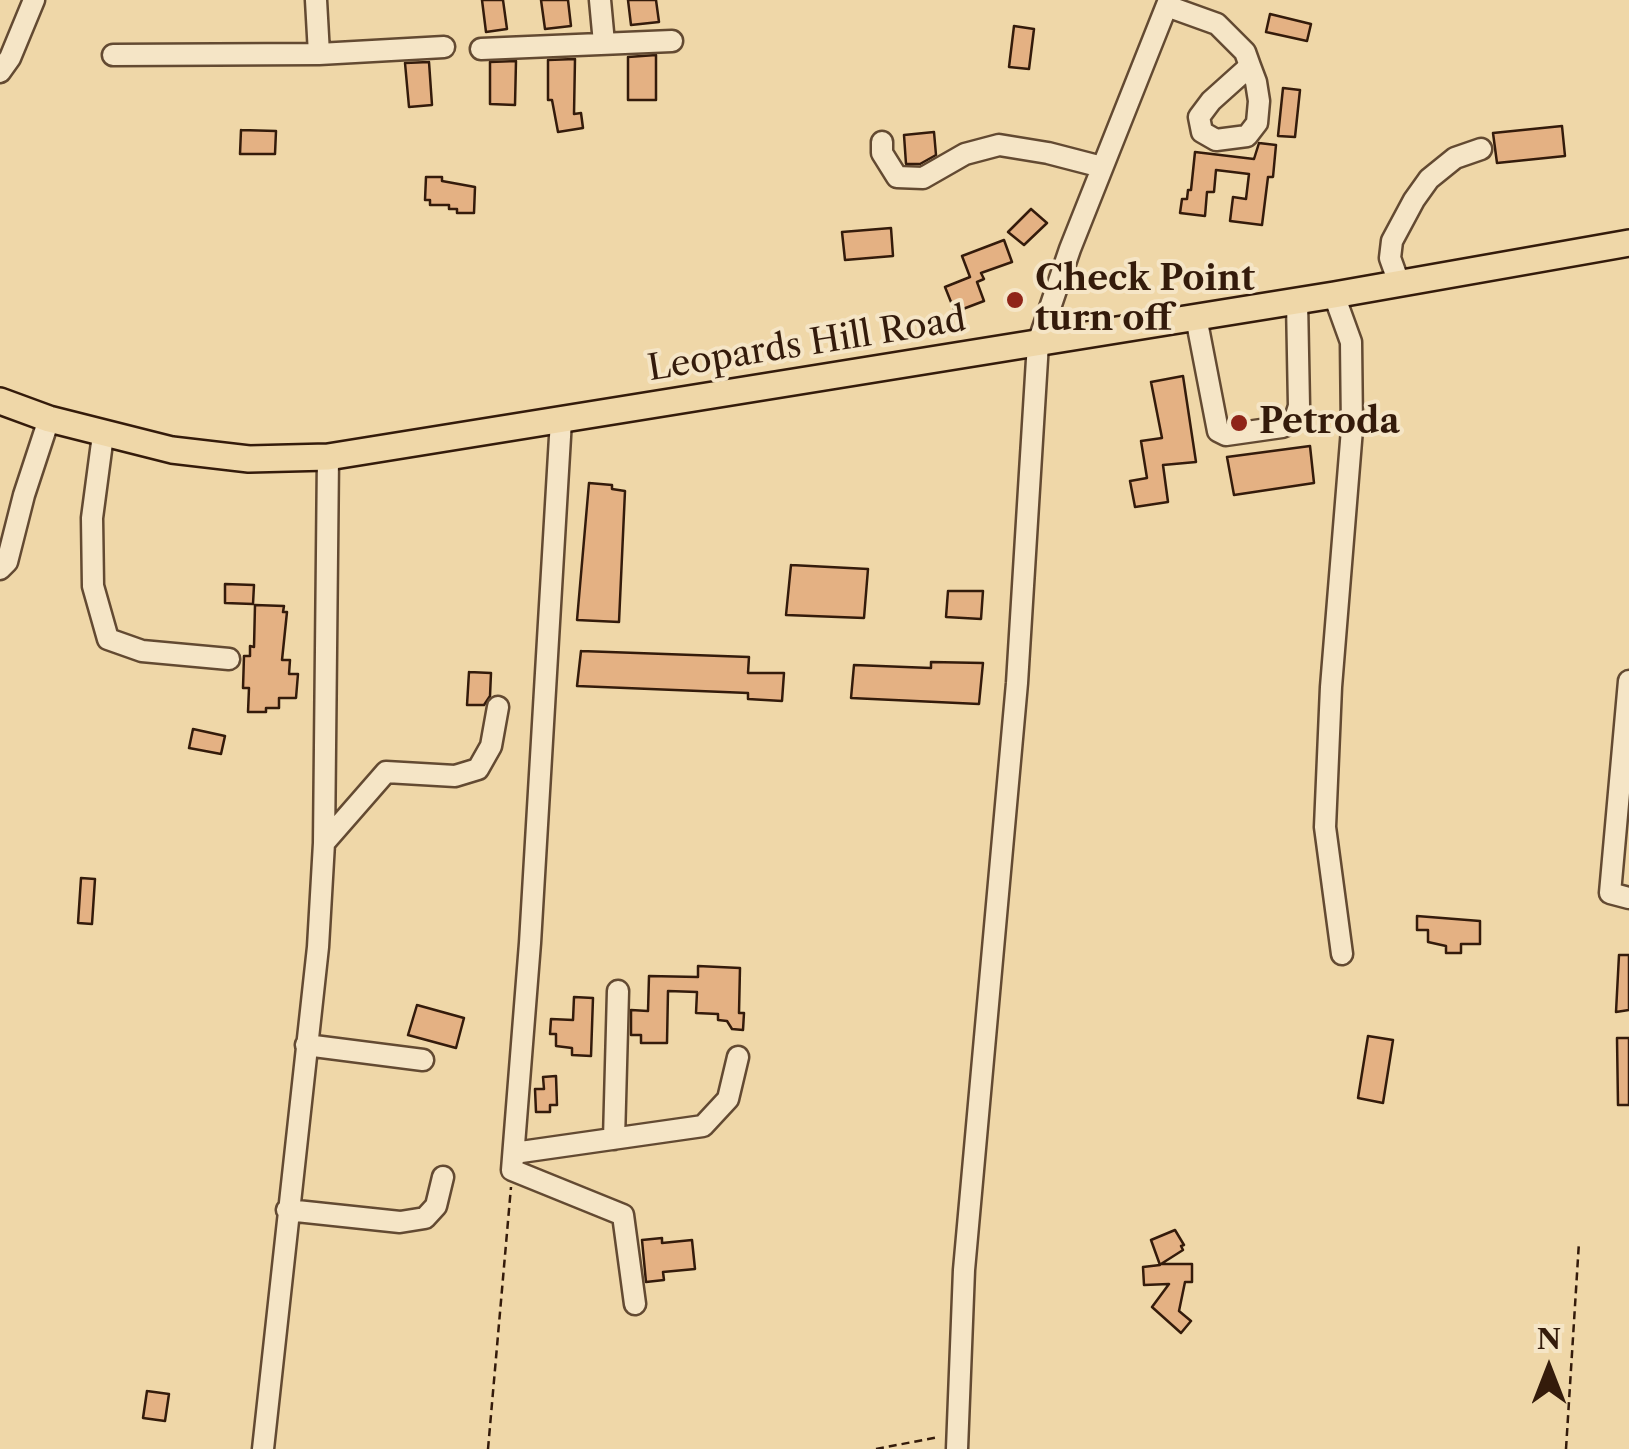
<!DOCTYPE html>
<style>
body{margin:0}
#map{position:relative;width:1629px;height:1449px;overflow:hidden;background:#efd7a8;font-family:"Libre Caslon Text",serif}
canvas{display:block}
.north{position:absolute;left:1499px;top:1319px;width:100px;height:100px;-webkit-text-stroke:8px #f5e5c6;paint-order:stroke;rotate:0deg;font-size:28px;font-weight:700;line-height:40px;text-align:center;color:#341b0b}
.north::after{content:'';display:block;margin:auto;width:35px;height:45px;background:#341b0b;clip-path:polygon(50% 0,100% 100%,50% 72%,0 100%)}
</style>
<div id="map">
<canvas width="1629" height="1449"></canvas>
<div class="north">N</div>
</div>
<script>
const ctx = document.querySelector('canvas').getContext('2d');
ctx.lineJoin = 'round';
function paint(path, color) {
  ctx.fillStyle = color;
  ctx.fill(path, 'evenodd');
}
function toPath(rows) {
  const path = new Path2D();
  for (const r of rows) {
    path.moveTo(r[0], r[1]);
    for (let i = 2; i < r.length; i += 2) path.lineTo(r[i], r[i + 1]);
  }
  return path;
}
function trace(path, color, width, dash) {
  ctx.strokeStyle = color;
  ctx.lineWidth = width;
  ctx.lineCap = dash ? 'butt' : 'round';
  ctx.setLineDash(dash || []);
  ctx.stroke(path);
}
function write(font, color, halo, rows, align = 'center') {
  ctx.font = font + ' "Libre Caslon Text",serif';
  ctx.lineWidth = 8;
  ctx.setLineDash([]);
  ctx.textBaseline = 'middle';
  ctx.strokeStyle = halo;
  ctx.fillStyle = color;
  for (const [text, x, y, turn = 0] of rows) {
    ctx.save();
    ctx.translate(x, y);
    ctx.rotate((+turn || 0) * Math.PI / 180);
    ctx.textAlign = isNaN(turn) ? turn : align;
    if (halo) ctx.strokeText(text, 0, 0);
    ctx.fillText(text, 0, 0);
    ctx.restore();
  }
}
const building = toPath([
 [482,0,503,0,507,29,486,32,482,0],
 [541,0,568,0,571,26,545,29,541,0],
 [628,0,656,0,659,22,631,25,628,0],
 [1270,14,1311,24,1307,41,1266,32,1270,14],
 [1014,26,1034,29,1029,69,1009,67,1014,26],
 [656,55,656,100,628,100,628,57,656,55],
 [575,59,574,114,581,113,583,128,558,132,552,100,548,100,548,60,575,59],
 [516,61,515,105,490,104,490,62,516,61],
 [429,62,432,105,409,107,405,63,429,62],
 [1283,88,1300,90,1295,137,1278,136,1283,88],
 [1562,126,1565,156,1497,163,1493,133,1562,126],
 [241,130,276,131,275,154,240,154,241,130],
 [934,132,936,155,920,164,906,164,904,135,934,132],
 [1259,143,1276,145,1273,177,1268,177,1262,225,1230,221,1233,197,1246,199,1249,174,1216,170,1214,192,1207,192,1205,216,1180,213,1182,199,1187,199,1188,190,1191,190,1195,152,1254,159,1259,143],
 [426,177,442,177,442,181,475,187,474,213,457,213,457,209,449,209,449,205,430,205,430,200,425,200,426,177],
 [1031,209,1047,223,1024,245,1008,232,1031,209],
 [891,228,893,256,845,260,842,232,891,228],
 [1004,240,1012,262,981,273,984,279,977,282,984,301,955,312,945,287,970,277,962,256,1004,240],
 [1183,376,1196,462,1163,465,1168,502,1135,507,1130,481,1147,478,1141,441,1162,438,1151,382,1183,376],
 [1310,446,1314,483,1234,495,1227,457,1310,446],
 [589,483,612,485,612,489,625,491,619,622,577,620,589,483],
 [791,565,868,569,864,618,786,615,791,565],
 [225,584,254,585,253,604,225,603,225,584],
 [948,591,983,591,981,619,946,617,948,591],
 [255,605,284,606,283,612,287,612,282,660,290,660,289,674,298,674,296,698,279,698,279,708,266,708,266,712,248,712,249,688,243,688,244,656,250,656,250,646,254,647,255,605],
 [581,651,749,657,748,673,784,673,782,701,748,699,748,693,577,686,581,651],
 [931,662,983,663,979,704,851,698,854,665,931,668,931,662],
 [469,672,491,673,490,696,484,705,467,705,469,672],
 [193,729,225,736,221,754,189,748,193,729],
 [81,878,95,879,92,924,78,923,81,878],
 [1417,916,1480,921,1480,944,1461,944,1461,953,1446,953,1446,946,1428,942,1428,930,1417,930,1417,916],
 [1619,955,1629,955,1629,1010,1616,1012,1619,955],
 [698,966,740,968,739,1013,744,1013,743,1030,732,1029,727,1021,718,1020,718,1014,696,1013,697,992,668,991,667,1043,641,1043,641,1035,631,1035,631,1010,648,1011,649,976,698,977,698,966],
 [574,997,593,998,591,1056,572,1055,572,1048,556,1046,556,1034,550,1034,551,1019,573,1020,574,997],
 [417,1005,464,1018,456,1048,408,1035,417,1005],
 [1368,1036,1393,1040,1383,1103,1358,1098,1368,1036],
 [1617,1038,1629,1038,1629,1105,1618,1105,1617,1038],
 [556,1076,557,1105,550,1105,550,1112,536,1112,535,1089,544,1089,543,1077,556,1076],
 [1175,1230,1184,1245,1181,1246,1183,1250,1161,1264,1192,1264,1192,1282,1185,1282,1179,1311,1191,1321,1181,1333,1152,1307,1169,1284,1144,1285,1143,1267,1160,1265,1151,1240,1175,1230],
 [662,1238,662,1243,692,1240,695,1269,663,1272,664,1280,646,1282,642,1240,662,1238],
 [147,1391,169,1394,165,1421,143,1418,147,1391]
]);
paint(building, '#e4b183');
trace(building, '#341b0b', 2.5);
const minor = toPath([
 [316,0,319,54,444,47],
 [600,0,604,43],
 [1167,6,1217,24,1245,52,1250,66,1256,82,1259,101,1257,123,1247,136,1216,140,1202,132,1199,117,1211,101,1250,66],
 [481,49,672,41],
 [113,55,319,54],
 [0,72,10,58,34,0],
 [882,142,882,153,897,177,923,178,965,154,999,145,1048,153,1102,167],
 [1399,283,1390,258,1392,241,1414,200,1429,179,1455,158,1481,149],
 [1334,295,1351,342,1352,429,1331,687,1325,827,1342,954],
 [1196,317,1218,431,1226,435,1282,427,1294,422,1299,406,1297,301],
 [561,420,530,943,512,1170,623,1215,635,1304],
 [103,435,92,518,93,586,108,639,142,651,229,659],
 [0,569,7,562,24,495,49,419],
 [1629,681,1610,893,1629,898],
 [324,843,386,772,455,776,478,769,491,746,498,707],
 [306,1045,423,1060],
 [614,1139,618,991],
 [514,1153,703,1126,728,1099,738,1057],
 [287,1210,400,1222,425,1218,436,1206,443,1177],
 [263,1449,318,947,324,843,328,457],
 [957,1449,964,1270,1017,683,1038,343,1070,249,1169,0]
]);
const major = toPath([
 [0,401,49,419,172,450,249,459,328,457,1334,295,1629,243]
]);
trace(minor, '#634a32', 25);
trace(major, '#341b0b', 30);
trace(toPath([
 [488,1449,511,1187],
 [876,1449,939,1437],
 [1566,1449,1579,1242]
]), '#341b0b', 2.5, [8, 5]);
trace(minor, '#f5e5c6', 20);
trace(major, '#efd7a8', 25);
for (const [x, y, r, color] of [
 [1015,300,10,"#8f2418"],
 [1239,423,10,"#8f2418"]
]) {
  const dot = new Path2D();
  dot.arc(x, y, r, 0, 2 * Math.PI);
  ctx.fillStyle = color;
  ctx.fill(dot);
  trace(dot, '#f5e5c6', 4);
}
write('bold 35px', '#341b0b', '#f5e5c6', [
 ["Check Point",1035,280],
 ["turn off",1035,320],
 ["Petroda",1259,423]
], 'left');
write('35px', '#341b0b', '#f5e5c6', [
 ["Leopards Hill Road",807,345,-9]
]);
</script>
